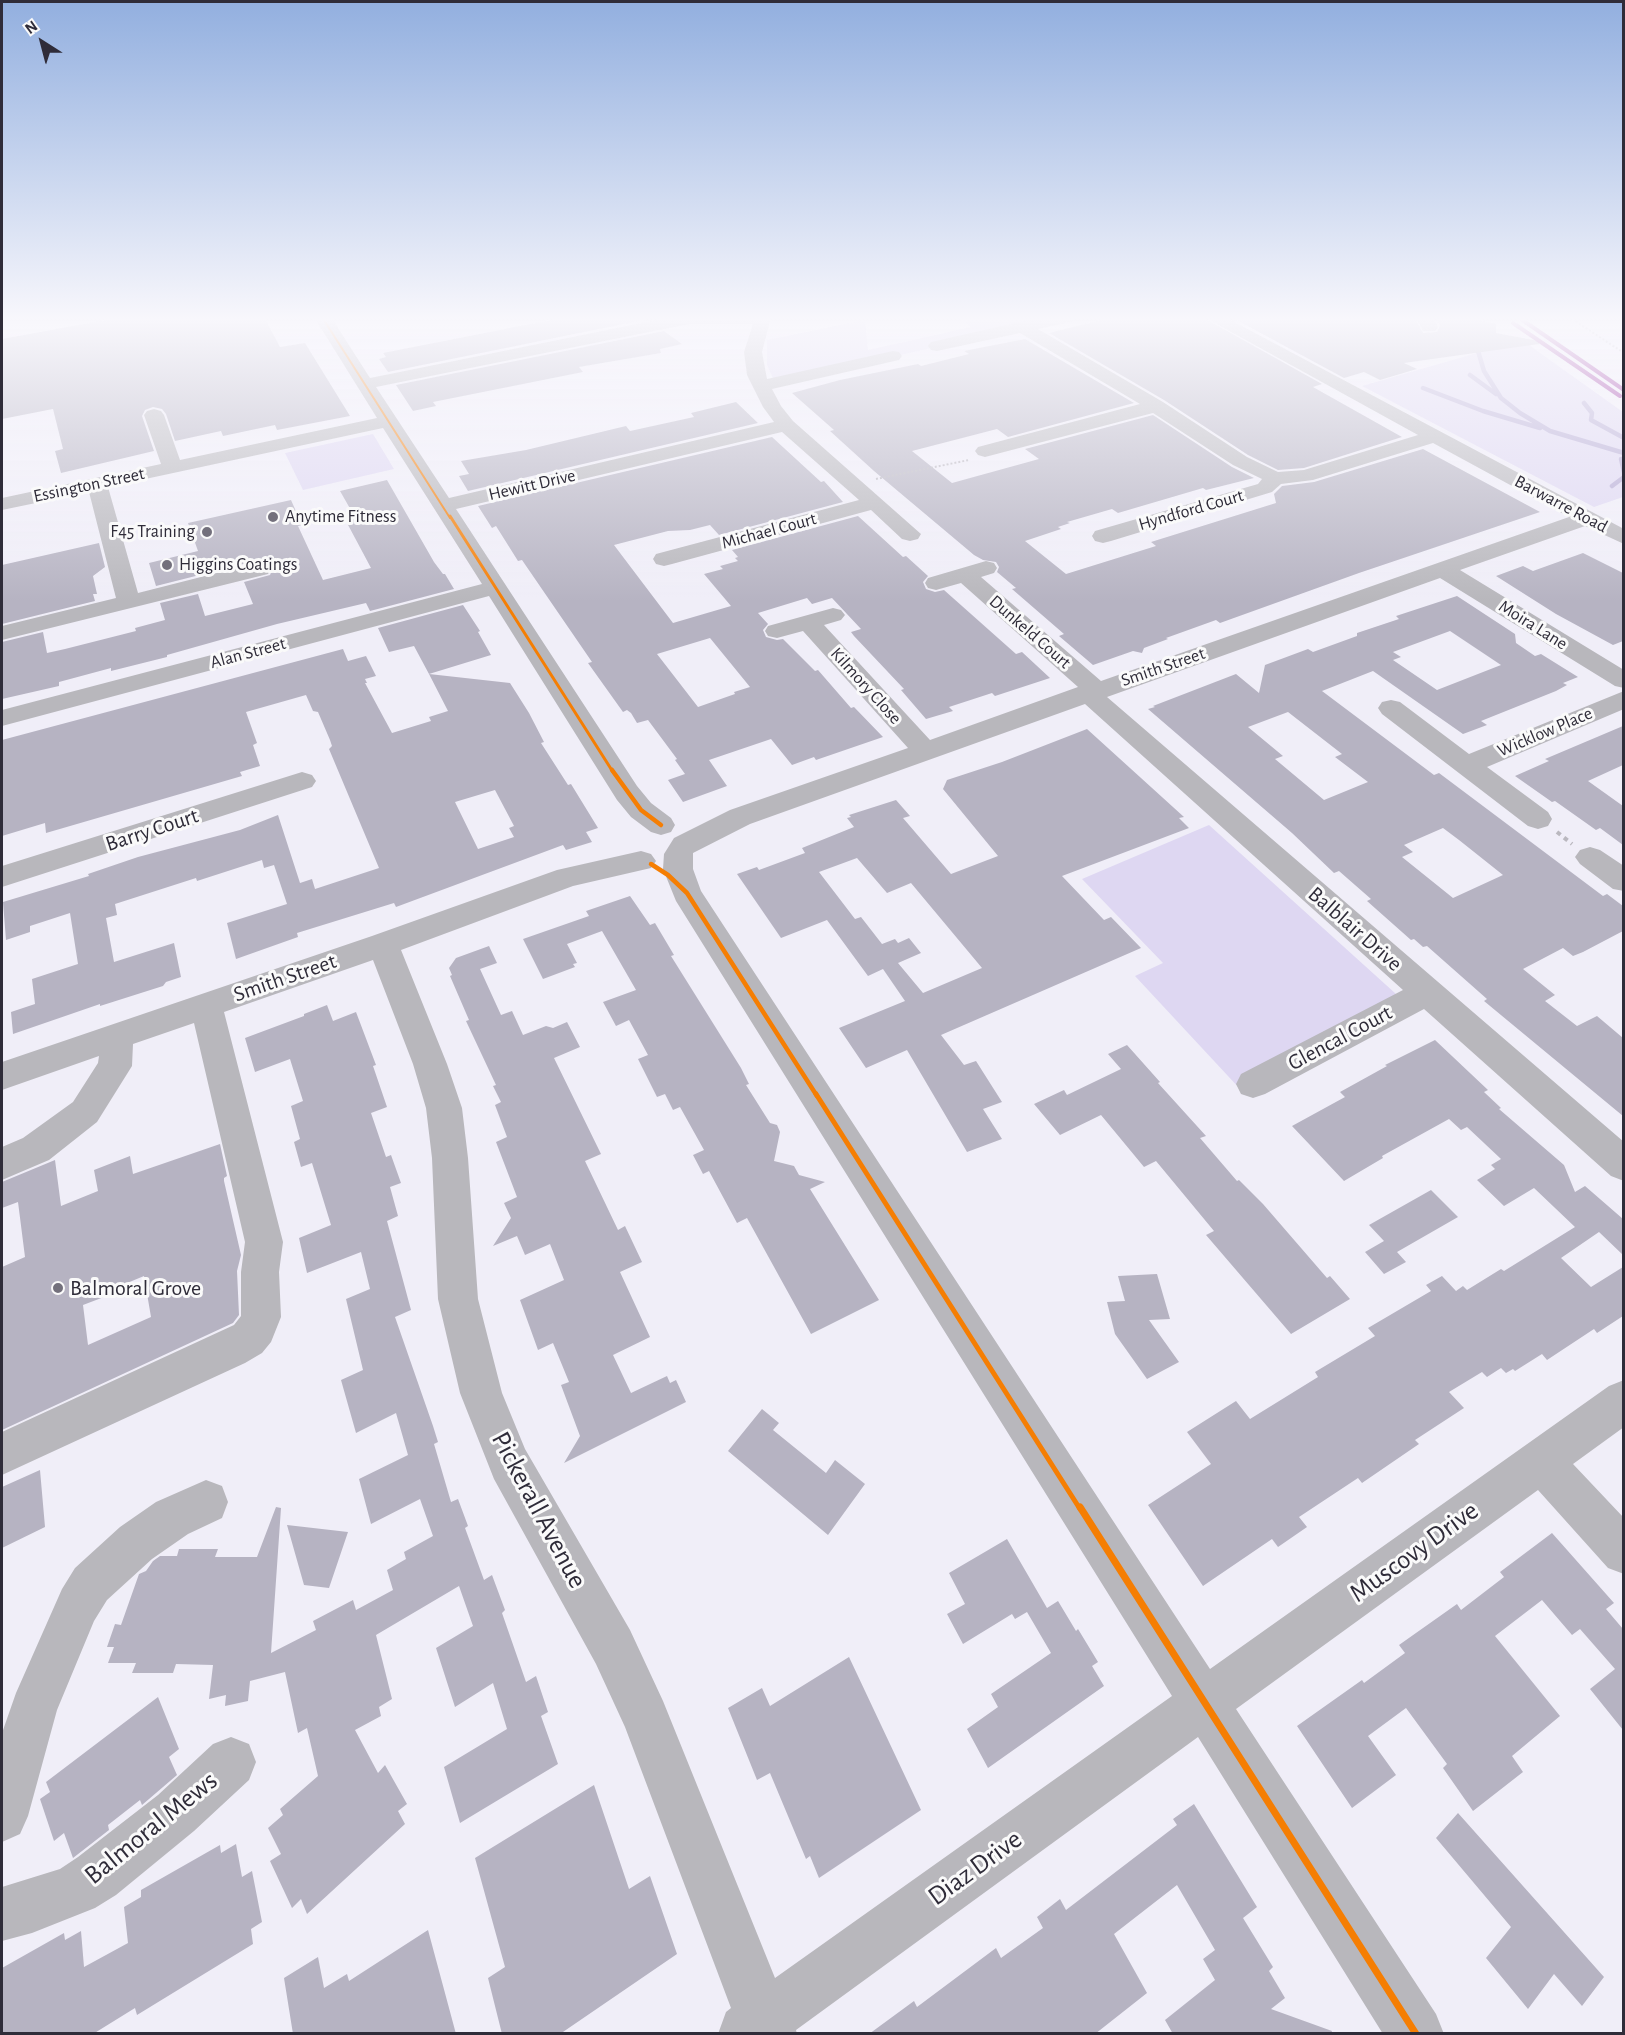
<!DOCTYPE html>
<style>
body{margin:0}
#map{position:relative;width:1625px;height:2035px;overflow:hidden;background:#f0eef8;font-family:"Alegreya Sans",sans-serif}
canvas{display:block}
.frame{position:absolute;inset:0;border:3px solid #2f2c39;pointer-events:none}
.north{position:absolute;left:12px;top:12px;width:60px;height:60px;-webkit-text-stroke:4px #fafafa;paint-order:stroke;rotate:324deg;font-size:16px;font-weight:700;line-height:24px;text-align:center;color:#2f2c39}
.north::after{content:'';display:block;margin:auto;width:21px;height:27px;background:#2f2c39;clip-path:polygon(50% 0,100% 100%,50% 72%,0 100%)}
</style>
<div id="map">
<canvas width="1625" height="2035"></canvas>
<div class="frame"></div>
<div class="north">N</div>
</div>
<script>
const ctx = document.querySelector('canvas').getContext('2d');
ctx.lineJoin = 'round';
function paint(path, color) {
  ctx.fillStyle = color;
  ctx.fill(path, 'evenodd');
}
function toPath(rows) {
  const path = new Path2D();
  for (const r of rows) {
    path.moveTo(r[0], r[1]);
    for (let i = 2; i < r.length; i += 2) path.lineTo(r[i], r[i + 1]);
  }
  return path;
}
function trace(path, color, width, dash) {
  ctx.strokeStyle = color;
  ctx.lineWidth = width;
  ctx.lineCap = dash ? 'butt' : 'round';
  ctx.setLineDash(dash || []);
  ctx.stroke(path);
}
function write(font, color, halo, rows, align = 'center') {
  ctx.font = font + ' "Alegreya Sans",sans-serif';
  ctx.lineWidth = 6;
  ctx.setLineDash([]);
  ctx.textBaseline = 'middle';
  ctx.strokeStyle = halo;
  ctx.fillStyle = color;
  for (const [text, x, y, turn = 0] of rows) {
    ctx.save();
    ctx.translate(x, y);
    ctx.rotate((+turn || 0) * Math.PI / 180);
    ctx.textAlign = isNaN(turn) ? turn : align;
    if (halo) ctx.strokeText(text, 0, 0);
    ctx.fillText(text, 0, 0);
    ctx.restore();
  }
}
paint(toPath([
 [958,317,1071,317,775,383,767,365,767,340,865,320,868,350,971,327],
 [1522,340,1623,412,1623,497,1594,507,1362,386],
 [373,434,394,469,303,490,285,453],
 [1209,825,1406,1003,1241,1090,1135,976,1163,963,1082,879]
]), '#ded7f2');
trace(toPath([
 [1478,351,1484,371,1501,398,1520,413,1550,431,1624,453],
 [1470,375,1496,394],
 [1423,388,1483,411,1540,428],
 [1584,403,1592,413,1591,420,1624,438],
 [1624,459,1621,459,1624,472],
 [1612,486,1624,477]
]), '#b2a7d2', 4.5);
paint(toPath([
 [122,317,264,317,280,347,305,343,350,416,277,430,275,425,223,436,221,431,175,441,166,414,162,409,153,407,145,410,142,416,154,451,61,473,55,451,63,449,53,409,2,419,2,339],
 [566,317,645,317,648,319,388,372,379,359,386,357,383,353],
 [1113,317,1202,317,1322,384,1313,387,1402,437,1304,468,1278,470,1248,455,1164,400,1049,333],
 [1231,317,1414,317,1423,333,1437,332,1440,326,1436,317,1469,317,1496,324,1496,333,1539,341,1539,344,1404,363,1417,369,1380,380,1364,372,1344,378],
 [664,331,682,344,660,349,661,353,579,367,583,372,433,402,436,406,413,411,396,385],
 [1025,339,1134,403,1008,437,997,429,912,451,952,483,1039,459,1025,449,1153,415,1232,467,1254,478,1206,490,1203,488,1118,513,1112,509,1067,522,1070,523,1058,527,1061,529,1025,541,1066,574,1156,546,1151,542,1276,503,1274,494,1282,486,1314,482,1423,449,1540,512,1359,573,1220,623,1216,620,1166,638,1168,639,1144,648,1142,653,1133,651,1093,665,1059,636,1064,634,1012,589,1016,588,997,572,999,567,996,562,983,560,974,555,874,471,830,431,834,430,792,393,840,380,918,364,921,366,969,354,964,351],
 [736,402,758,423,468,491,459,476,469,474,461,461,526,450,626,426,630,431,694,417,691,413],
 [772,437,821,482,824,481,843,502,719,535,710,525,690,530,668,531,614,545,673,623,731,606,704,574,723,569,720,566,738,561,735,558,738,557,732,550,858,516,903,557,906,556,928,576,923,582,926,589,935,592,944,590,1016,654,1022,652,1050,678,995,696,992,693,949,707,953,711,926,719,901,690,904,689,854,636,851,632,861,629,832,598,812,604,807,598,758,613,768,624,763,630,766,637,777,640,783,639,815,671,818,670,851,708,854,707,883,737,816,760,814,757,792,765,771,739,709,760,727,786,683,802,668,780,685,774,675,760,677,759,648,720,637,723,631,713,627,710,623,712,588,663,592,662,522,560,518,561,496,526,492,528,478,506],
 [710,638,750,687,734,692,735,694,698,707,657,654],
 [387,480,434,562,443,574,445,574,454,589,370,611,366,603,277,624,167,655,167,657,111,671,111,668,59,682,59,686,2,699,2,642,43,632,47,653,65,649,136,631,135,628,165,620,160,603,198,594,205,616,253,604,244,582,270,575,273,568,269,562,259,560,156,586,149,563,198,551,188,523,291,500,302,525,298,526,323,580,371,568,347,523,353,521,348,513,352,512,340,491],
 [99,543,105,567,93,576,97,594,93,594,95,601,2,624,2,565],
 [1583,553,1623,573,1623,641,1613,645,1556,614,1496,576,1523,566,1533,571],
 [1457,596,1515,634,1516,643,1535,656,1541,654,1578,677,1563,683,1567,685,1556,691,1481,721,1487,725,1463,734,1373,671,1322,691,1434,775,1439,773,1603,896,1607,894,1623,906,1623,931,1583,952,1573,956,1563,948,1523,969,1555,995,1545,1001,1577,1026,1597,1016,1623,1038,1623,1116,1484,1001,1487,999,1427,946,1423,947,1414,939,1411,940,1367,901,1371,899,1339,871,1334,873,1292,833,1148,709,1155,707,1153,706,1236,674,1259,693,1265,665,1308,649,1313,652,1357,636,1357,633,1399,619,1396,616],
 [1450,631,1501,665,1437,690,1393,660,1401,657,1393,652],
 [1288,712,1342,754,1335,757,1368,782,1324,800,1275,759,1283,756,1248,727],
 [1443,828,1459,840,1503,875,1453,898,1402,857,1413,852,1404,845],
 [463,605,480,631,478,632,491,655,429,674,414,646,389,652,378,628],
 [343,649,348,661,366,656,376,676,365,679,367,683,365,683,392,733,431,721,429,717,448,711,429,674,510,683,529,713,544,742,541,743,568,785,571,784,598,828,586,832,592,842,566,850,563,845,396,907,394,903,297,933,298,937,236,959,227,923,287,904,274,865,264,868,262,860,197,881,196,878,115,904,117,915,106,918,114,962,174,943,181,977,166,982,163,986,100,1006,100,1004,13,1034,11,1012,35,1004,32,979,78,964,70,913,30,926,30,932,6,940,3,902,89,876,88,874,138,857,240,830,278,815,300,883,312,879,315,889,379,868,329,749,332,746,330,740,318,712,313,711,306,695,246,712,257,743,253,745,260,766,240,772,242,776,46,833,45,823,2,836,2,740],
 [495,790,514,826,509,828,514,837,478,849,455,802],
 [1623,726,1623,765,1588,781,1623,806,1623,845,1600,828,1596,830,1555,801,1552,802,1515,776,1549,761,1545,759],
 [1087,729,1184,817,1179,818,1189,828,1062,876,1104,920,1111,917,1141,948,941,1035,964,1065,976,1061,1002,1102,983,1109,1002,1139,967,1152,907,1050,866,1068,839,1028,905,1001,883,969,868,976,827,920,781,938,737,874,757,867,759,870,805,853,802,848,854,827,847,818,851,817,849,815,896,800,910,816,903,818,951,874,998,856,943,789,947,780,1002,762],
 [857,858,887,893,911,883,982,968,923,993,898,963,921,953,909,938,898,943,895,939,882,944,861,917,855,919,819,872],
 [630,896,650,925,655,923,674,955,671,956,741,1068,749,1084,746,1085,770,1123,777,1125,780,1132,774,1161,794,1166,799,1175,825,1182,810,1189,879,1300,811,1334,747,1218,737,1223,709,1171,703,1174,693,1155,704,1150,680,1107,673,1110,665,1094,657,1097,638,1059,648,1055,629,1020,616,1026,603,1002,636,990,602,931,567,944,577,963,573,964,575,967,543,979,523,939,589,916,586,911],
 [489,946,497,963,480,969,501,1015,512,1011,523,1035,546,1026,553,1028,567,1022,580,1047,554,1058,601,1154,585,1161,618,1230,625,1226,642,1262,620,1272,650,1337,613,1355,631,1393,667,1376,670,1383,676,1380,686,1402,564,1463,580,1436,561,1385,569,1382,553,1343,538,1350,520,1300,564,1280,550,1244,525,1255,517,1236,493,1246,511,1218,504,1203,517,1197,496,1142,507,1137,495,1105,501,1102,493,1086,496,1085,466,1021,469,1020,450,976,452,975,449,968,456,958],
 [327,1005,333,1021,356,1012,376,1065,373,1066,387,1107,371,1113,386,1157,391,1155,401,1183,390,1187,398,1216,387,1221,411,1310,395,1317,433,1426,438,1442,434,1444,451,1502,458,1499,468,1526,465,1528,484,1580,492,1575,505,1610,502,1613,526,1682,536,1676,548,1712,541,1716,558,1764,460,1823,444,1767,507,1729,493,1683,455,1707,436,1648,473,1626,459,1586,376,1635,392,1699,379,1707,381,1716,355,1730,378,1773,385,1765,407,1804,398,1811,405,1824,307,1914,301,1899,292,1908,270,1861,281,1854,268,1828,283,1815,280,1809,318,1776,307,1728,298,1733,285,1672,250,1681,248,1701,225,1706,226,1695,209,1699,213,1665,176,1664,173,1673,132,1673,136,1663,108,1663,114,1647,107,1647,115,1624,121,1625,139,1574,146,1571,153,1561,160,1556,177,1556,179,1549,218,1549,215,1557,257,1557,276,1507,281,1508,271,1653,316,1630,313,1621,353,1600,356,1610,393,1590,387,1570,406,1559,404,1552,433,1536,420,1499,371,1524,359,1479,408,1455,396,1413,356,1433,341,1380,363,1370,346,1299,370,1289,361,1252,307,1273,299,1238,331,1225,312,1163,301,1167,294,1142,300,1139,291,1106,303,1101,290,1059,255,1072,245,1038,304,1016,304,1014],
 [1435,1040,1488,1090,1484,1092,1501,1108,1499,1109,1564,1165,1575,1192,1585,1186,1623,1219,1623,1255,1599,1232,1561,1258,1591,1287,1623,1267,1623,1316,1597,1333,1594,1329,1547,1360,1542,1354,1515,1371,1513,1369,1506,1373,1501,1368,1487,1377,1482,1372,1449,1392,1464,1408,1415,1440,1419,1444,1362,1483,1358,1478,1299,1517,1307,1527,1278,1547,1272,1539,1203,1586,1148,1505,1211,1464,1187,1432,1236,1401,1250,1419,1318,1377,1315,1372,1375,1336,1368,1328,1431,1291,1426,1285,1442,1276,1456,1291,1463,1286,1467,1290,1501,1269,1504,1271,1575,1227,1534,1188,1504,1206,1477,1180,1495,1169,1491,1165,1501,1159,1467,1127,1461,1130,1449,1119,1382,1156,1383,1158,1344,1181,1292,1126,1345,1097,1340,1092,1387,1066,1385,1065],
 [1127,1045,1160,1082,1158,1083,1206,1136,1200,1138,1237,1181,1239,1180,1263,1204,1327,1278,1330,1276,1350,1299,1291,1334,1206,1235,1214,1231,1156,1161,1144,1167,1101,1115,1060,1135,1034,1104,1064,1090,1067,1095,1121,1069,1108,1054],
 [220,1144,227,1176,224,1178,224,1181,241,1255,237,1271,239,1315,233,1323,2,1430,2,1267,25,1257,18,1202,2,1208,2,1182,55,1160,61,1206,98,1191,94,1170,130,1156,133,1174],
 [144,1276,151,1317,88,1345,83,1305,104,1297,103,1293],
 [1431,1190,1458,1217,1397,1252,1406,1262,1384,1274,1365,1252,1384,1241,1369,1225],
 [1157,1274,1170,1319,1149,1320,1179,1362,1147,1379,1115,1334,1107,1302,1125,1301,1118,1276],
 [762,1409,779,1423,773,1430,826,1473,835,1460,865,1484,828,1535,728,1451],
 [40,1470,45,1527,2,1548,2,1487],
 [287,1525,348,1532,329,1588,304,1585],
 [1552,1533,1614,1603,1606,1609,1623,1629,1623,1730,1590,1689,1615,1669,1580,1629,1572,1635,1542,1600,1495,1636,1560,1716,1512,1756,1523,1772,1473,1811,1443,1768,1447,1764,1406,1708,1368,1736,1396,1775,1352,1808,1297,1726,1362,1680,1364,1683,1405,1653,1399,1645,1457,1604,1461,1610,1504,1577,1500,1572],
 [1007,1539,1047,1608,1058,1601,1076,1631,1078,1629,1098,1662,1092,1666,1104,1686,988,1768,967,1729,998,1707,991,1694,1051,1653,1027,1612,1015,1619,1012,1614,963,1644,947,1614,965,1604,949,1573],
 [849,1657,921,1810,819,1878,810,1856,806,1859,770,1773,757,1780,728,1708,762,1688,770,1706],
 [158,1697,179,1749,169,1757,177,1775,142,1805,140,1800,108,1825,109,1830,73,1858,64,1833,54,1841,40,1799,50,1792,46,1782],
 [594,1785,629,1889,650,1876,677,1954,560,2034,502,2034,488,1978,505,1967,475,1858],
 [1194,1804,1257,1907,1243,1918,1273,1967,1269,1971,1285,1998,1271,2009,1332,2031,1331,2034,1173,2034,1165,2020,1215,1980,1203,1959,1215,1950,1177,1885,1114,1934,1147,1993,1095,2034,869,2034,914,2001,917,2007,996,1948,1001,1958,1043,1928,1037,1917,1060,1899,1066,1910,1177,1825,1173,1819],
 [1458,1813,1604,1977,1582,2006,1554,1974,1528,2009,1486,1958,1511,1927,1436,1838],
 [236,1844,242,1877,252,1871,262,1922,251,1929,253,1944,137,2015,135,2008,93,2034,2,2034,2,1968,64,1933,65,1940,81,1931,84,1967,128,1943,124,1907,141,1897,141,1890,220,1845,221,1853],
 [428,1930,456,2034,293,2034,284,1978,318,1957,324,1988,347,1974,349,1981]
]), '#b6b3c2');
trace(toPath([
 [1569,317,1624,353],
 [876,479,969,460]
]), '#bab8bf', 2, [2, 2]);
trace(toPath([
 [1557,832,1572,844]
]), '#bab8bf', 4, [4.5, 4.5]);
paint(toPath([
 [314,317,331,317,370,378,671,317,771,317,762,352,767,379,893,351,899,352,902,356,899,360,772,389,781,406,793,421,921,534,918,539,910,541,902,539,871,510,672,564,664,566,656,564,653,559,656,554,859,500,782,432,456,509,637,786,651,803,671,818,675,825,671,832,661,835,651,832,631,817,617,800,489,596,2,726,2,710,482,584,383,428,108,487,138,593,260,562,268,564,271,569,268,574,2,640,2,626,116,598,89,492,2,510,2,498,161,464,144,415,147,411,154,409,161,411,164,415,180,460,377,418,314,317],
 [689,324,753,324,744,352,747,375,763,407,774,422,449,498,376,387,689,324],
 [1042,317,1075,317,1073,321,1038,329,1163,402,1247,457,1278,472,1304,470,1418,435,1204,317,1225,317,1624,529,1624,544,1585,526,1460,570,1624,670,1624,688,1615,686,1440,578,1107,697,1624,1142,1624,1181,1611,1176,1424,1009,1265,1094,1253,1098,1241,1094,1236,1084,1241,1074,1403,990,1085,704,750,824,693,853,693,869,701,891,1210,1669,1609,1386,1624,1380,1624,1427,1573,1464,1624,1518,1624,1574,1608,1568,1538,1490,1236,1709,1436,2014,1444,2034,1383,2034,1198,1737,796,2030,797,2034,718,2034,726,2012,731,2008,625,1727,596,1664,494,1479,460,1393,438,1299,432,1158,426,1108,413,1064,373,960,224,1012,283,1242,279,1272,281,1317,271,1342,262,1353,245,1363,2,1475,2,1432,234,1325,241,1316,241,1272,245,1242,194,1023,133,1044,132,1066,97,1122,49,1160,2,1180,2,1147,23,1138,73,1102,98,1063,99,1056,2,1090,2,1062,372,936,557,870,641,851,651,854,656,861,651,868,573,886,401,950,447,1064,462,1108,468,1158,478,1299,502,1393,525,1449,630,1630,663,1701,775,1978,1172,1696,676,901,663,869,664,854,674,838,730,810,908,748,803,631,777,638,768,636,765,631,768,626,833,608,841,610,845,615,841,620,824,625,930,740,1078,687,961,583,936,590,928,588,925,583,928,578,986,561,994,563,997,568,994,573,981,577,1101,681,1569,517,1433,443,1313,480,1281,484,1272,492,1111,541,1103,543,1095,541,1092,536,1095,531,1258,484,1262,479,1233,465,1153,413,985,457,978,455,975,451,978,447,1140,404,1020,333,937,351,931,350,928,346,931,342,1042,317],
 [1416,317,1433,317,1438,327,1435,331,1423,331,1416,317],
 [1624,691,1624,709,1487,767,1548,812,1552,819,1548,826,1538,829,1528,826,1382,714,1378,708,1382,702,1391,700,1400,702,1469,754,1624,691],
 [302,772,312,775,316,781,312,787,2,887,2,866,302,772],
 [1590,847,1600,850,1624,866,1624,891,1613,889,1580,864,1575,857,1580,850,1590,847],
 [206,1480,222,1486,228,1502,222,1518,188,1534,152,1559,107,1600,94,1621,57,1710,28,1816,20,1834,2,1842,2,1733,16,1693,62,1589,75,1568,120,1527,156,1502,206,1480],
 [231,1737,249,1744,256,1762,249,1780,194,1831,116,1895,95,1908,32,1933,2,1941,2,1887,60,1869,78,1857,158,1795,213,1744,231,1737]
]), '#b8b7bc');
trace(toPath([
 [322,317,450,518]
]), '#f57e03', 2);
trace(toPath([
 [450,516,613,772]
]), '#f57e03', 3);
trace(toPath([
 [612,770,641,810,661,825],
 [651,864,668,875,687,893,817,1096]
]), '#f57e03', 4.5);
trace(toPath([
 [816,1094,1080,1509]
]), '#f57e03', 5);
trace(toPath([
 [1080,1507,1416,2034]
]), '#f57e03', 7);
trace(toPath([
 [1518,317,1624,390]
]), '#8f1a95', 4);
trace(toPath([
 [1513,323,1620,396]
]), '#8f1a95', 4);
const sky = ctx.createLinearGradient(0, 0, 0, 602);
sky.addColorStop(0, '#92afdf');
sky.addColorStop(0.53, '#f8f7fc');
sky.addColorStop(1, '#f8f7fc00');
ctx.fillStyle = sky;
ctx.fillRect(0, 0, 1625, 602);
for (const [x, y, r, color] of [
 [273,517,6,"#73707c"],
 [207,532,6,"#73707c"],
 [167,565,6,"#73707c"],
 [58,1288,6,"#73707c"]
]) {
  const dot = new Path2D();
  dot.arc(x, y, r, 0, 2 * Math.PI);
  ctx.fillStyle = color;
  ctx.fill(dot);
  trace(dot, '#fafafa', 2);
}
write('18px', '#2f2c39', '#fafafa', [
 ["Essington Street",89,485,-12],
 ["Hewitt Drive",532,485,-13],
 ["Barwarre Road",1561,504,28],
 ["Hyndford Court",1191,510,-16],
 ["Michael Court",769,531,-15],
 ["Moira Lane",1533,625,32],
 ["Dunkeld Court",1030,632,41],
 ["Alan Street",248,653,-15],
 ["Smith Street",1163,667,-19],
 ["Kilmory Close",866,686,48],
 ["Wicklow Place",1545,732,-23]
]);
write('18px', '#2f2c39', '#fafafa', [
 ["Anytime Fitness",285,517],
 ["F45 Training",195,532,"right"],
 ["Higgins Coatings",179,565]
], 'left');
write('22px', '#2f2c39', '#fafafa', [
 ["Barry Court",152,830,-18],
 ["Balblair Drive",1355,929,41],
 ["Smith Street",285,978,-19],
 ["Glencal Court",1340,1038,-28]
]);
write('22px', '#2f2c39', '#fafafa', [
 ["Balmoral Grove",70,1288]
], 'left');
write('27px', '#2f2c39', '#fafafa', [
 ["Pickerall Avenue",539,1510,62],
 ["Muscovy Drive",1414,1552,-36],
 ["Balmoral Mews",151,1828,-39],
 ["Diaz Drive",975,1868,-36]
]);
</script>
